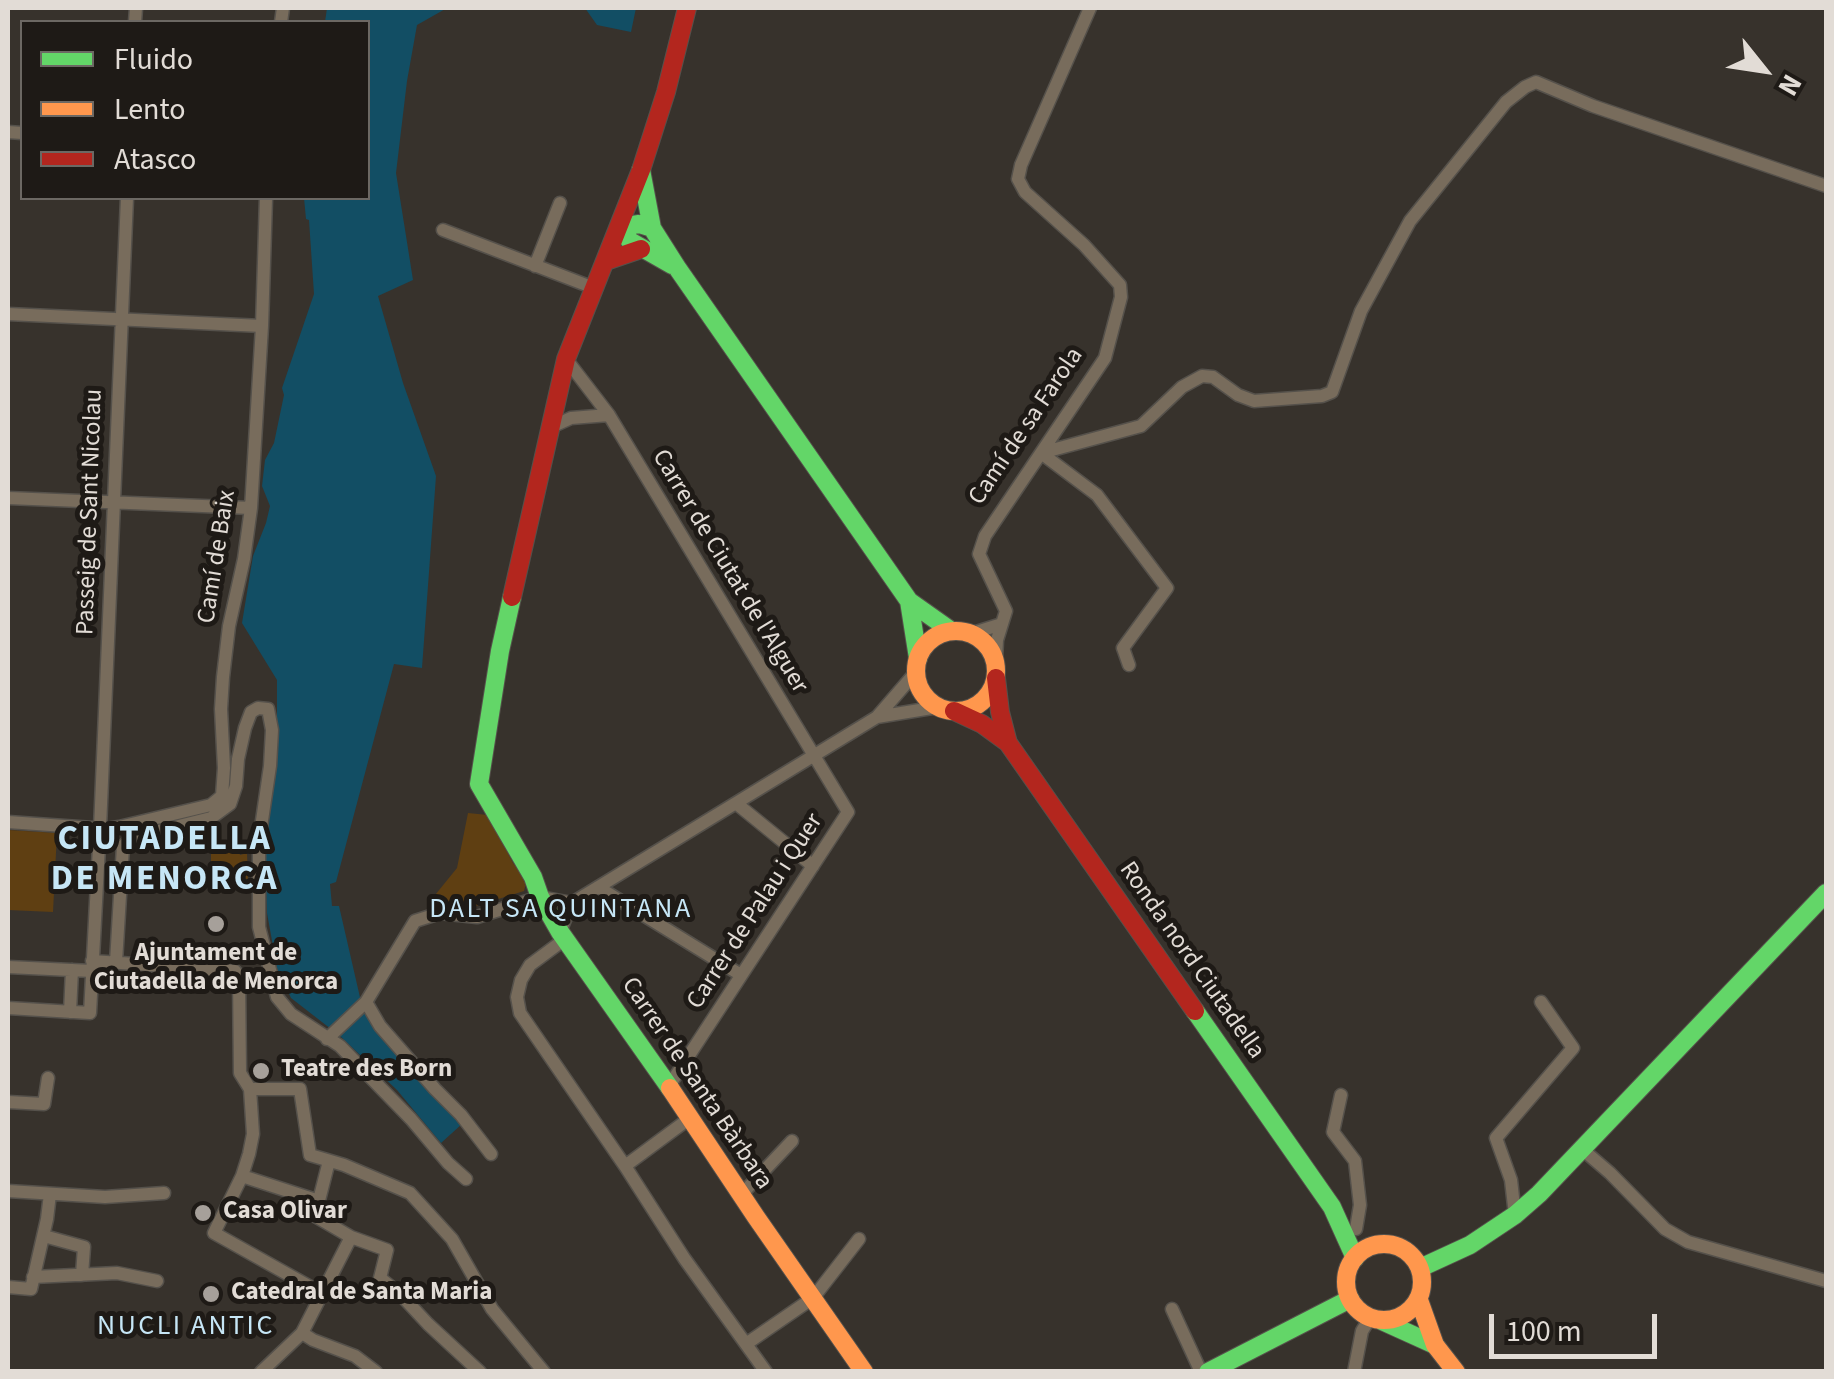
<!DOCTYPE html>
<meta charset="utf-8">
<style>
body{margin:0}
#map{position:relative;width:1834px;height:1379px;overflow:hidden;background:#37322c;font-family:"Source Sans 3",sans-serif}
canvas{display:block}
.frame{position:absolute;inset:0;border:10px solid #e2dcd6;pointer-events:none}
.legend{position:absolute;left:20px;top:20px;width:350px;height:180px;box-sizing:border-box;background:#1e1a16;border:2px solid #6c6863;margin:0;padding:12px 18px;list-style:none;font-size:30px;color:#e2dcd6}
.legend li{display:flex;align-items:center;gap:20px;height:50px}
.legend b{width:50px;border:2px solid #6c6863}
.north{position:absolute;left:1714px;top:20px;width:100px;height:100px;-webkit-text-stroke:8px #1e1a16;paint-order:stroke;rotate:120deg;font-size:28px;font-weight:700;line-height:40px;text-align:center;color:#e2dcd6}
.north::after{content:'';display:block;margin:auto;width:35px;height:45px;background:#e2dcd6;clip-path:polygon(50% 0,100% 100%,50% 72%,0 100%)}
.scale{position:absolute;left:1489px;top:1314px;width:168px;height:45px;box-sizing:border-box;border:5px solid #e2dcd6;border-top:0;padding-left:12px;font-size:30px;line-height:35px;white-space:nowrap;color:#e2dcd6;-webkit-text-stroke:8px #1e1a16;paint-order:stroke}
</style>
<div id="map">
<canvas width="1834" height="1379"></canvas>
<div class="frame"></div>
<ul class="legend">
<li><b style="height:12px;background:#63d668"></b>Fluido</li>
<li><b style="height:12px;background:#ff974d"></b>Lento</li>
<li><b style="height:12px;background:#b3261e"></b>Atasco</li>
</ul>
<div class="north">N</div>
<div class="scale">100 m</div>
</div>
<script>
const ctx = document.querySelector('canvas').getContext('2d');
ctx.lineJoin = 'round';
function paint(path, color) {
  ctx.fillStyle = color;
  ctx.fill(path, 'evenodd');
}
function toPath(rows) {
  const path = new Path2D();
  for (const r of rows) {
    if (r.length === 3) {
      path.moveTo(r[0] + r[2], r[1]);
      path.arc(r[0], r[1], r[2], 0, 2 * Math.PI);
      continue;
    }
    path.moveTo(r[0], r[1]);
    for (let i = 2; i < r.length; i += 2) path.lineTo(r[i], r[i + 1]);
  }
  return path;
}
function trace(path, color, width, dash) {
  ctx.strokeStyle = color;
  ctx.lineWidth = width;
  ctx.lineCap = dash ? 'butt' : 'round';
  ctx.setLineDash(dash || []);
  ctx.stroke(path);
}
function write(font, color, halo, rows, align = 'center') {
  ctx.font = font + ' "Source Sans 3",sans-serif';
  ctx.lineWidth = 10;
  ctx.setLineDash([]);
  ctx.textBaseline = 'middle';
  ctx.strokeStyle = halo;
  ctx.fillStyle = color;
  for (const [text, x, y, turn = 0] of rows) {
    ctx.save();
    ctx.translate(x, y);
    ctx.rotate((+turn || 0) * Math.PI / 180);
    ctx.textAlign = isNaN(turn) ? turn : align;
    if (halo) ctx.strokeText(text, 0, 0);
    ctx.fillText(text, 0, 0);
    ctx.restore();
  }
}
paint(toPath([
 [468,813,488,815,513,863,527,879,524,891,476,906,431,900,457,868],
 [8,830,57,833,53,912,8,910],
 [238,849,240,855,247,853,248,879,229,878,228,873,214,872,211,874,211,854]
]), '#5f3f12');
paint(toPath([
 [327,8,447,8,417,25,407,81,396,173,413,280,378,296,403,383,436,476,422,668,394,664,336,882,330,884,332,906,339,906,362,1006,462,1124,441,1143,397,1090,340,1036,291,998,277,968,267,913,264,841,277,758,277,680,242,623,253,556,266,523,270,506,262,486,265,460,274,443,284,395,282,388,314,294,309,220,306,219,304,198,368,198,368,22,325,22],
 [585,8,636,8,631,32,597,25]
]), '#124e64');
const street = toPath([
 [135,22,136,8],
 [281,22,283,8],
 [8,132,22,133],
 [443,230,594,288],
 [535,266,560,203],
 [8,314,262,326],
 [566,359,609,415,848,812,669,1086],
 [549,428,571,418,609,415],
 [1041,453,1141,426,1182,387,1202,376,1213,377,1238,395,1254,401,1322,396,1332,392,1361,311,1410,221,1506,102,1525,87,1536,82,1593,106,1826,186],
 [1041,453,1097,495,1167,588,1123,648,1129,665],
 [8,498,251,508],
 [973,633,1002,624],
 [996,660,997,640,1006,611,979,554,985,536,1105,358,1121,297,1120,285,1084,245,1025,192,1018,179,1021,165,1090,8],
 [877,717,938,707],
 [737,804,813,866],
 [8,822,107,829,119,827,211,805,222,796,224,768,221,709,223,677,229,626,244,559,251,508,262,326,266,198],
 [598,887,741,975],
 [572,903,877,717,916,672],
 [560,932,572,903],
 [565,939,530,965,521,980,517,997,520,1013,625,1166,690,1118],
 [92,961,235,971,239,977,240,1073,250,1089,300,1089,310,1155,344,1165,410,1193,452,1239,492,1309,544,1372],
 [116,962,123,846,131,838,211,818,230,804,236,786,238,759,245,728,251,712,258,708,268,709,272,730,270,766,259,841,259,927,277,997,291,1014,340,1046,411,1119,448,1163,466,1179],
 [8,967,92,971],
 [366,1002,380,1026,435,1089,461,1115,491,1154],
 [8,1008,90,1013,100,828,127,198],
 [70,1012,72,970],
 [327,1039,366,1002,415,921,440,913,477,917,540,897,572,903],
 [250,1089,253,1134,249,1154,242,1176,214,1233,323,1294],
 [1341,1095,1333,1132,1355,1161,1360,1205,1356,1229],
 [8,1102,44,1104,48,1078],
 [1582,1149,1610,1173,1665,1229,1688,1242,1826,1281],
 [329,1161,315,1216,351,1237,387,1250,380,1278,401,1295,428,1324,480,1372],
 [625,1166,684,1258,766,1372],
 [242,1176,319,1201],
 [8,1191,105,1197,164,1193],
 [741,1195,792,1141],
 [1515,1215,1511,1180,1496,1138,1573,1048,1541,1002],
 [44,1236,84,1247,82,1275],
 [33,1277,117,1273,157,1281],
 [8,1287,31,1289,47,1219,50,1194],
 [1172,1309,1201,1372],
 [302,1333,313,1340,355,1356,376,1372],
 [746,1344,813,1298,859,1239],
 [261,1372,302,1333,351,1237],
 [1354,1372,1362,1331,1370,1318]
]);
const fast = toPath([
 [641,170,652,228,678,269,909,601,950,630],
 [652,228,639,224,620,227,630,241,672,265],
 [512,597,500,651,479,784,533,877,540,897,560,932,670,1088],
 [909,601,918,658],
 [1195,1011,1332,1207,1355,1258],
 [1420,1268,1470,1245,1515,1215,1539,1194,1826,893],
 [1382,1321,1435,1345],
 [1208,1372,1350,1299]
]);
const slow = toPath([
 [956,671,40],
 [670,1088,756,1217,864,1372],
 [1384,1282,38],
 [1419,1300,1435,1345,1456,1372]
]);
const jam = toPath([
 [606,261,641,249],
 [512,597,566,359,641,170,666,92,687,8],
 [996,678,1000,712,1008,743],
 [954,711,982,724,1008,743,1195,1011]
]);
trace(street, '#55514b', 15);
trace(fast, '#55514b', 20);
trace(slow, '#55514b', 20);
trace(jam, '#55514b', 20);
trace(street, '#786c5c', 12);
trace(fast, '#63d668', 18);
trace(slow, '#ff974d', 18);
trace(jam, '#b3261e', 18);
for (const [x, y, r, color] of [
 [216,924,10,"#a6a09a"],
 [261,1071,10,"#a6a09a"],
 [203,1213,10,"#a6a09a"],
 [211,1294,10,"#a6a09a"]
]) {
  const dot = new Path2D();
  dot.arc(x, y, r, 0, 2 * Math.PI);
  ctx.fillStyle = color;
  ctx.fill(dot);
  trace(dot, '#1e1a16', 4);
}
write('25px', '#e2dcd6', '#1e1a16', [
 ["Camí de sa Farola",1027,427,-56],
 ["Passeig de Sant Nicolau",91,512,-88],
 ["Camí de Baix",218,557,-81],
 ["Carrer de Ciutat de l'Alguer",729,572,59],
 ["Carrer de Palau i Quer",756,912,-57],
 ["Ronda nord Ciutadella",1191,961,55],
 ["Carrer de Santa Bàrbara",696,1084,56]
]);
write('bold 25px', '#e2dcd6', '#1e1a16', [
 ["Ajuntament de",216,955,"center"],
 ["Ciutadella de Menorca",216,984,"center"],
 ["Teatre des Born",281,1071],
 ["Casa Olivar",223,1213],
 ["Catedral de Santa Maria",231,1294]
], 'left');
ctx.letterSpacing = '2.5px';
write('28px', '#c6e6f6', '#1e1a16', [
 ["DALT SA QUINTANA",561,911],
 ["NUCLI ANTIC",186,1328]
]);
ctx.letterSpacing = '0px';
ctx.letterSpacing = '2.5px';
write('bold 35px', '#c6e6f6', '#1e1a16', [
 ["CIUTADELLA",165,841],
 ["DE MENORCA",165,881]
]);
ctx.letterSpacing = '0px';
</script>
